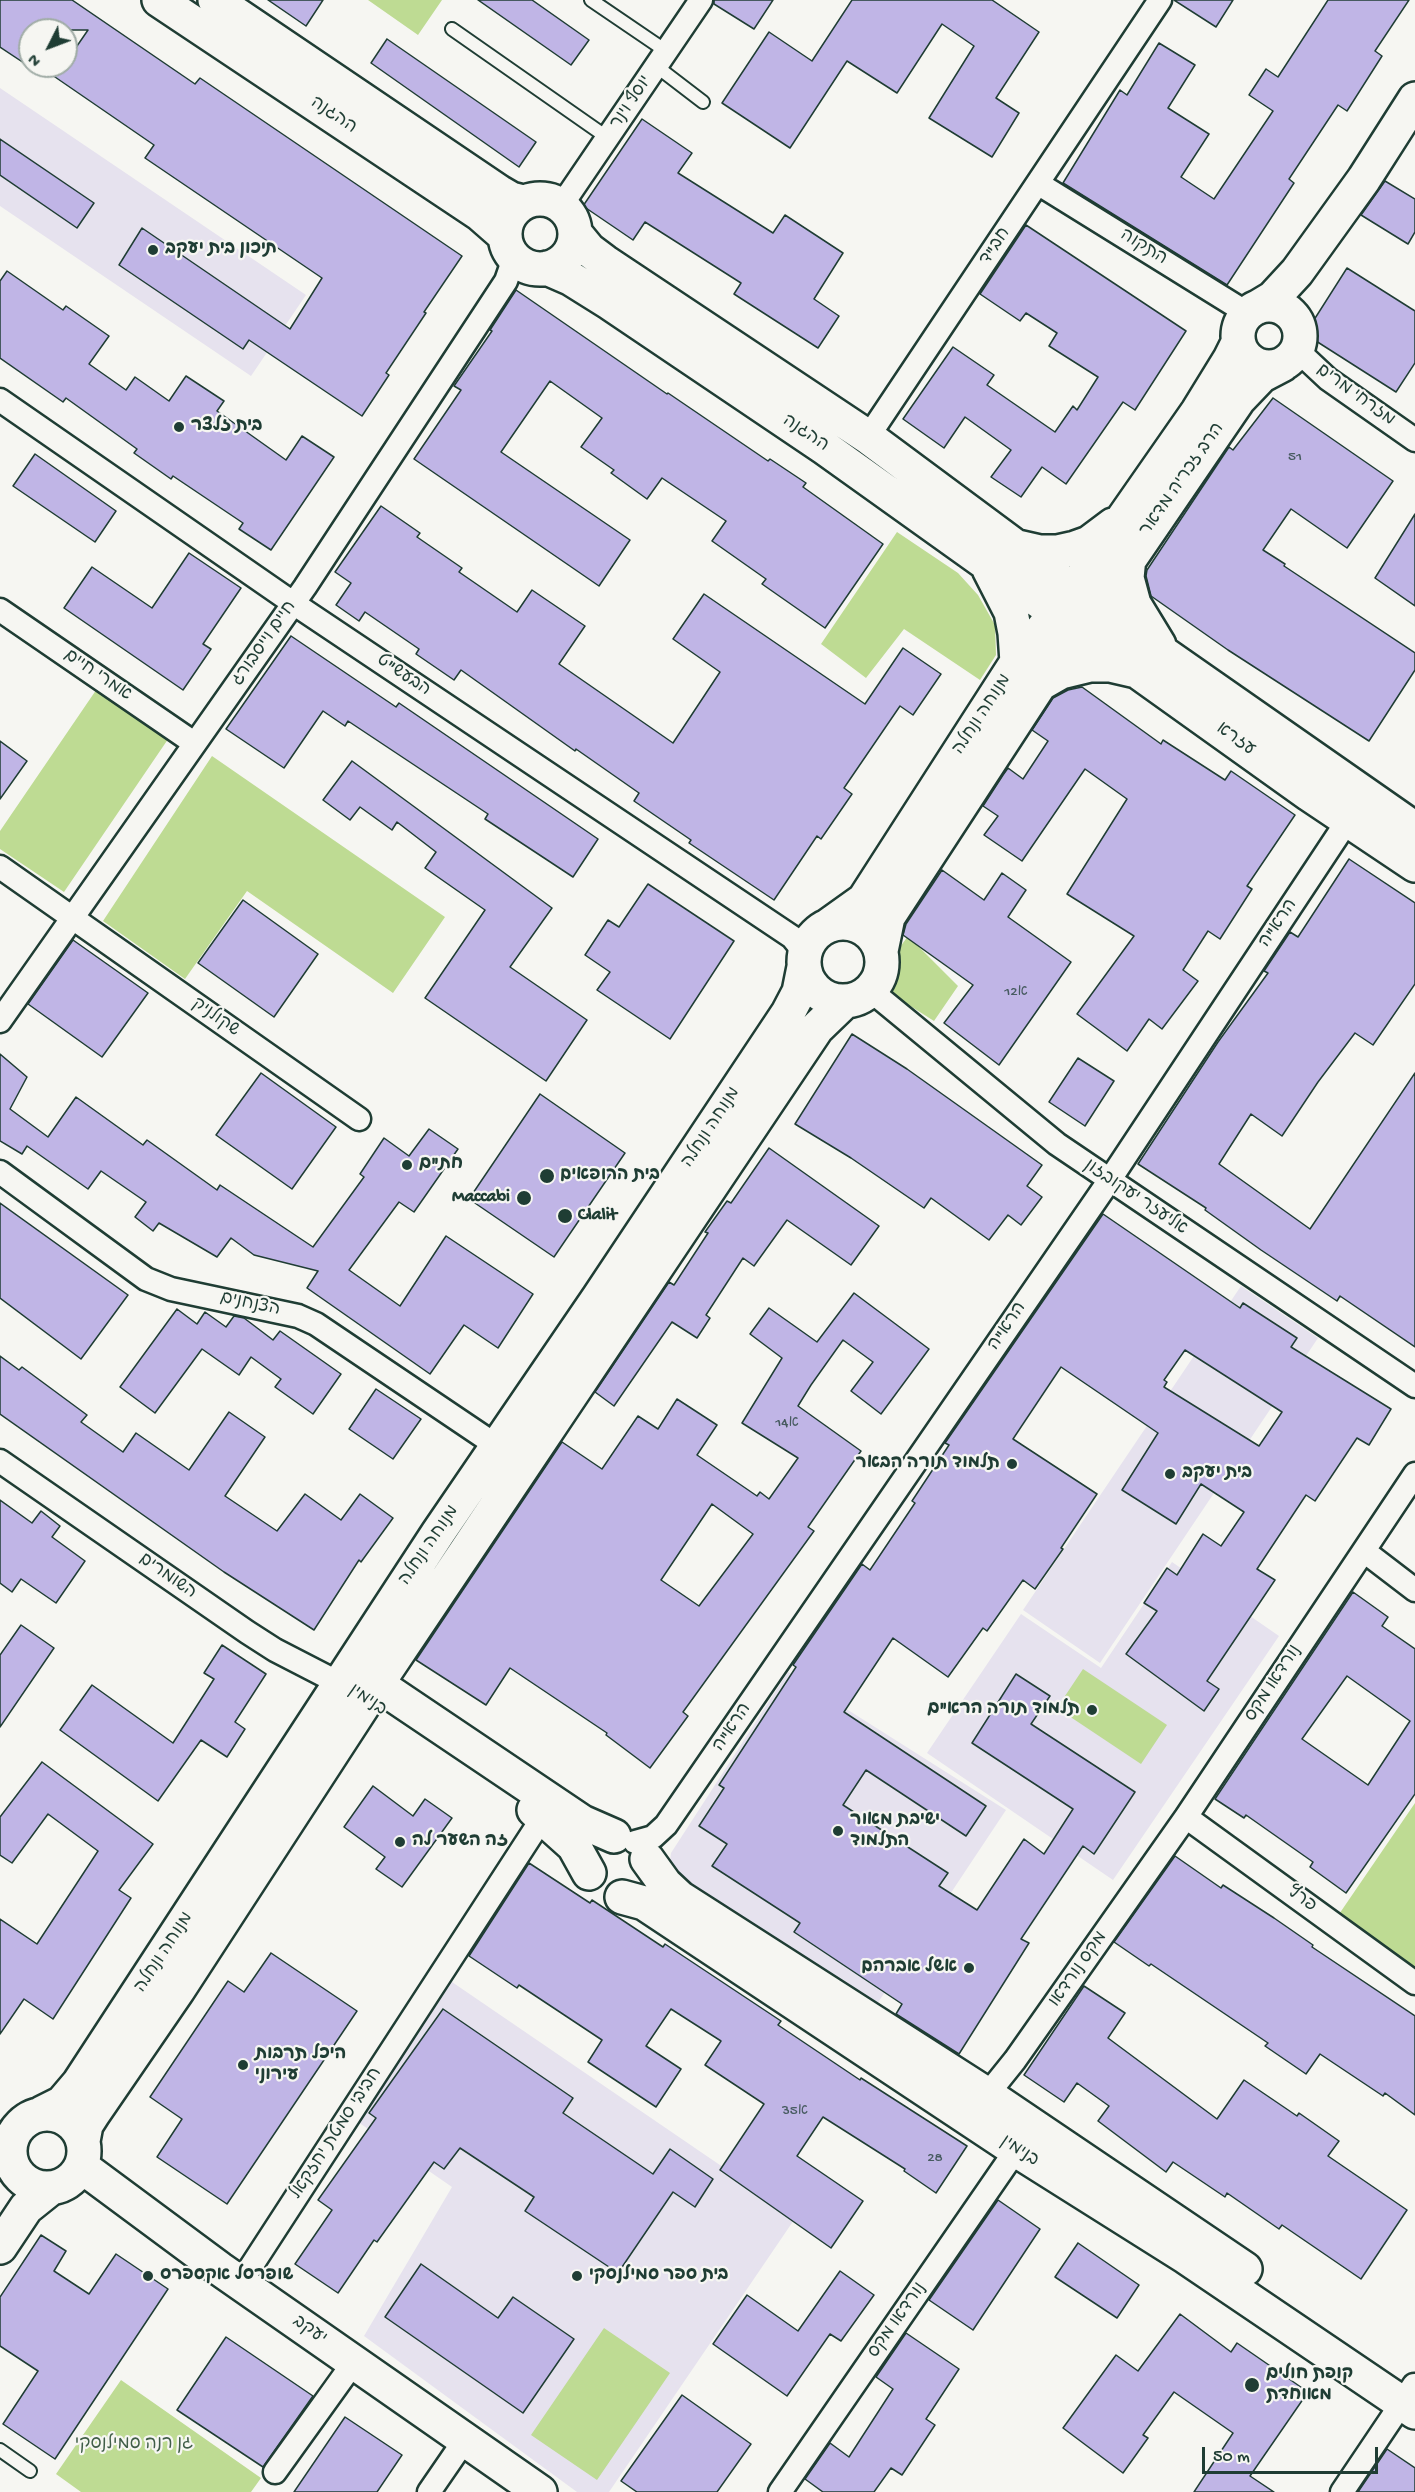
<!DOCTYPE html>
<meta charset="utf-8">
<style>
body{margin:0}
#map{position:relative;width:1415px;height:2492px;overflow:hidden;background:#f6f6f2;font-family:"Gochi Hand",sans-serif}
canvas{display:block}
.north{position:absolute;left:18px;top:18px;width:60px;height:60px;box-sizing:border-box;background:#f6f6f2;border:2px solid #a0aca6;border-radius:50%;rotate:228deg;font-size:16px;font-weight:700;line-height:24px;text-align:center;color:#1f3d34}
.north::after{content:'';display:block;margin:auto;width:21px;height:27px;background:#1f3d34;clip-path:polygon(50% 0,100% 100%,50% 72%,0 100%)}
.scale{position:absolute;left:1202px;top:2447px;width:176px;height:27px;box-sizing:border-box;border:3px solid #1f3d34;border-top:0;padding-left:8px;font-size:18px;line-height:21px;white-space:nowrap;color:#1f3d34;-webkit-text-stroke:4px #f6f6f2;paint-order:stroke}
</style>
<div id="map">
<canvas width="1415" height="2492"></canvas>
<div class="north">N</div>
<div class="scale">50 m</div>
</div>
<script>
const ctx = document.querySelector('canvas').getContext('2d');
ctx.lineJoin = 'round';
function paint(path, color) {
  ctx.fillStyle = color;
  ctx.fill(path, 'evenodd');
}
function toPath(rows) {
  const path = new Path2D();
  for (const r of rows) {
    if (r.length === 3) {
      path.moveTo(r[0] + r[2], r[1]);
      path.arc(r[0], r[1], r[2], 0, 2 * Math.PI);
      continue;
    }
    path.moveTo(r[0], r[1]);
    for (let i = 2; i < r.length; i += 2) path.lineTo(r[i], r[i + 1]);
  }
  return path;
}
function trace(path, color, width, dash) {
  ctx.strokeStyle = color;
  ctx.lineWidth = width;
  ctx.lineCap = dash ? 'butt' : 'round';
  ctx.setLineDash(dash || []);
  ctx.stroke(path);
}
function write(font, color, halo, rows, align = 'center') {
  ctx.font = font + ' "Gochi Hand","Playpen Sans Hebrew",sans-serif';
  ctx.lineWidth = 4.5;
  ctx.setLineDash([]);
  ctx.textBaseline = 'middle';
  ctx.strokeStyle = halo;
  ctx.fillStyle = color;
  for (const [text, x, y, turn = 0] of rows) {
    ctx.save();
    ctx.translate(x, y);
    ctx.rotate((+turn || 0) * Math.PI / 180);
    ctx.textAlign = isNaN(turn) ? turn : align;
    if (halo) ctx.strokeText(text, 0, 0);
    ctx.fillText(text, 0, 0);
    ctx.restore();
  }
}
paint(toPath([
 [0,88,306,295,251,376,0,206],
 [1241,1286,1318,1338,1100,1663,1023,1610],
 [1172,1562,1279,1636,1113,1880,927,1753,1021,1614,1101,1668],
 [788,1672,1006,1810,875,2007,669,1870,671,1853],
 [452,1982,796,2217,609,2492,577,2492,364,2336,452,2187,358,2122]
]), '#e6e2ee');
paint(toPath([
 [368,0,442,0,418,35],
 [897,532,958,573,978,595,995,625,996,655,980,680,904,629,866,678,821,644],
 [105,677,177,726,64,892,0,849,0,831],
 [212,756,445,917,393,993,247,891,185,979,103,921],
 [908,936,958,986,934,1021,874,983],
 [1083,1669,1167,1725,1141,1764,1057,1708],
 [1415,1803,1415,1982,1333,1923],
 [604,2328,670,2373,597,2480,531,2435],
 [121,2380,261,2478,251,2492,81,2492,56,2474]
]), '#bedb93');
const building = toPath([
 [0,0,72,0,195,84,200,78,462,256,424,312,426,313,386,373,389,375,362,416,249,340,243,349,119,265,142,228,290,329,322,278,145,158,154,145,39,66,66,66,66,62,88,30,30,30,30,67,0,47,0,0],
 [268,0,323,0,306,26,268,0],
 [478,0,532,0,589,40,571,65,478,0],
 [714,0,773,0,754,29,714,4,714,0],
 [852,0,992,0,1039,32,996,98,1019,113,992,157,929,118,974,46,942,24,897,93,847,61,790,148,722,103,769,32,812,61,852,0],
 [1174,0,1233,0,1216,27,1174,0],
 [1328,0,1409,0,1375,51,1382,56,1347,111,1338,105,1289,179,1294,183,1227,285,1063,183,1120,90,1127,95,1159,43,1195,65,1168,108,1209,134,1181,177,1214,199,1273,111,1249,95,1266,69,1278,77,1328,0],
 [387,39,536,142,519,167,371,63,387,39],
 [642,119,692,153,678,173,773,233,785,215,843,253,814,299,839,316,818,348,734,294,741,283,645,222,633,240,583,206,642,119],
 [0,139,94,203,77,228,0,175,0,139],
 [1385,181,1415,199,1415,232,1408,244,1361,215,1385,181],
 [1026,225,1186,331,1135,410,1123,402,1066,484,1042,467,1021,497,991,477,1011,450,965,417,944,448,903,419,953,347,994,375,987,385,1055,432,1073,406,1077,410,1098,377,1049,346,1057,333,1026,313,1020,321,980,294,1026,225],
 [1347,268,1415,311,1415,363,1396,392,1305,334,1347,268],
 [7,271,63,310,66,306,109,336,89,364,126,390,135,377,169,401,186,376,224,401,217,411,286,460,302,436,334,457,271,550,239,529,243,523,173,476,171,479,134,453,137,449,66,398,63,402,0,358,0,281,7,271],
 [516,290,667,394,668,393,768,461,770,459,806,483,803,487,883,544,825,628,762,584,766,579,712,541,726,521,662,478,647,499,611,473,614,470,581,447,602,418,550,381,501,452,630,540,599,586,414,459,461,390,454,386,492,331,490,330,516,290],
 [1273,398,1393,481,1347,548,1291,509,1263,550,1285,564,1284,566,1415,653,1415,670,1369,741,1228,650,1151,596,1146,576,1147,570,1229,447,1233,450,1273,398],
 [35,454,116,511,95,542,13,486,35,454],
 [381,506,420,533,417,537,462,568,459,572,517,612,532,590,585,626,559,664,673,743,720,672,673,639,704,594,865,704,903,648,941,674,913,715,900,706,844,788,852,794,821,839,817,836,774,900,689,843,691,840,634,801,639,793,576,749,575,751,461,670,454,680,416,654,419,649,365,612,359,621,336,605,351,583,335,572,381,506],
 [1415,514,1415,606,1375,578,1415,514],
 [189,553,241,588,203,644,211,649,183,690,64,608,92,567,152,608,189,553],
 [291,636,396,707,399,703,598,839,573,877,485,819,488,814,348,721,345,726,323,711,284,768,226,729,291,636],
 [1082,687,1161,744,1163,740,1225,780,1231,771,1295,815,1247,886,1252,889,1220,939,1208,931,1183,970,1198,981,1162,1029,1149,1019,1127,1051,1077,1014,1134,936,1067,894,1127,799,1085,769,1022,861,984,835,998,816,983,806,1003,775,1008,768,1023,779,1048,741,1032,730,1053,698,1068,690,1082,687],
 [0,741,27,761,0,799,0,741],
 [352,761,552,908,510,967,587,1020,546,1081,425,998,485,910,425,868,436,852,397,822,392,830,360,807,350,820,323,800,352,761],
 [1349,859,1415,903,1415,984,1373,1045,1355,1033,1318,1082,1282,1136,1251,1114,1219,1164,1310,1229,1415,1073,1415,1347,1340,1296,1337,1301,1261,1250,1205,1210,1206,1208,1138,1164,1218,1042,1268,973,1264,971,1290,932,1298,937,1349,859],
 [942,870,984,900,1002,873,1026,890,1008,917,1071,962,999,1065,944,1023,973,985,903,935,906,924,942,870],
 [648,884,734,941,670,1039,597,990,610,972,585,955,608,920,619,927,648,884],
 [243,900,318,954,274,1017,198,963,243,900],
 [73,940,148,993,102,1057,28,1004,73,940],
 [852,1034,907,1069,1042,1165,1027,1186,1042,1197,1021,1225,1008,1215,989,1240,931,1198,924,1208,851,1158,795,1124,852,1034],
 [0,1054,27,1077,10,1109,48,1137,76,1097,143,1145,147,1140,217,1190,220,1185,313,1247,364,1177,360,1174,384,1138,409,1156,429,1129,458,1149,414,1212,399,1202,349,1270,400,1306,446,1236,533,1294,498,1348,464,1325,430,1374,307,1288,318,1271,254,1255,231,1238,217,1257,159,1223,153,1231,135,1217,146,1202,101,1171,88,1189,27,1146,22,1154,0,1141,0,1054],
 [1078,1058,1114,1081,1085,1126,1049,1102,1078,1058],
 [261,1073,336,1127,292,1189,216,1135,261,1073],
 [540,1094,625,1153,554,1257,469,1199,540,1094],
 [769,1148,879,1226,851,1265,787,1220,754,1266,743,1258,706,1315,710,1318,697,1338,672,1322,614,1406,595,1392,669,1282,674,1285,708,1233,705,1232,727,1201,731,1203,769,1148],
 [0,1203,128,1295,81,1359,0,1298,0,1203],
 [1103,1214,1240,1308,1243,1303,1297,1338,1291,1347,1391,1409,1369,1445,1357,1438,1315,1501,1306,1495,1257,1569,1275,1580,1207,1681,1219,1689,1204,1711,1126,1654,1157,1611,1144,1603,1167,1568,1177,1575,1203,1534,1221,1546,1244,1512,1201,1484,1176,1524,1122,1490,1158,1433,1061,1367,1013,1439,1097,1494,1061,1548,1063,1549,1035,1589,1023,1580,987,1631,983,1628,948,1677,893,1638,844,1712,986,1806,966,1836,866,1770,843,1805,948,1873,939,1886,977,1910,1024,1839,1044,1854,1073,1809,972,1743,1016,1674,1050,1696,1031,1724,1135,1792,1094,1854,1083,1846,1021,1939,1029,1943,959,2054,896,2014,902,2004,794,1932,800,1923,712,1866,727,1844,699,1826,724,1788,719,1785,796,1667,793,1665,862,1564,870,1570,915,1503,912,1501,949,1445,945,1443,1103,1214],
 [1185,1350,1282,1412,1259,1446,1164,1387,1167,1382,1164,1380,1185,1350],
 [854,1293,929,1349,881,1414,851,1391,873,1362,843,1340,811,1385,798,1406,861,1451,808,1527,814,1531,683,1712,688,1716,650,1768,606,1735,607,1733,510,1668,486,1705,416,1660,562,1442,602,1469,638,1416,658,1429,677,1399,717,1425,697,1455,757,1496,760,1492,769,1499,798,1458,742,1423,782,1358,750,1334,769,1308,817,1342,854,1293],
 [712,1504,753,1534,699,1606,661,1580,712,1504],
 [177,1309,197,1324,205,1312,226,1327,234,1316,244,1318,273,1340,280,1331,341,1374,313,1414,275,1387,281,1379,251,1357,239,1375,202,1349,155,1413,120,1387,177,1309],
 [0,1356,19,1370,22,1367,87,1415,81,1422,123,1452,136,1433,189,1470,229,1412,265,1437,225,1496,277,1531,305,1494,341,1520,360,1494,393,1518,361,1562,359,1560,314,1630,224,1572,0,1414,0,1356],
 [376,1389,421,1419,393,1459,349,1429,376,1389],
 [0,1500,32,1523,41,1511,60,1526,52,1537,85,1561,56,1603,21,1579,12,1592,0,1583,0,1500],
 [1353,1592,1388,1617,1382,1626,1415,1649,1415,1794,1346,1893,1310,1867,1313,1862,1246,1815,1244,1818,1215,1799,1353,1592],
 [1347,1676,1410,1721,1368,1785,1302,1739,1347,1676],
 [21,1625,54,1648,0,1727,0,1655,21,1625],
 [222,1645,266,1674,235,1722,245,1729,227,1757,201,1740,158,1801,60,1730,92,1685,173,1743,214,1679,204,1673,222,1645],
 [42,1762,153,1844,119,1890,131,1898,53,2019,24,1999,0,2034,0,1919,37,1944,98,1851,48,1814,12,1863,0,1855,0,1817,42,1762],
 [373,1786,413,1816,425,1799,452,1818,402,1887,376,1869,385,1857,344,1827,373,1786],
 [1175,1856,1221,1888,1223,1885,1274,1918,1313,1945,1312,1947,1415,2016,1415,2115,1385,2093,1383,2096,1320,2054,1306,2074,1265,2046,1268,2043,1151,1964,1149,1966,1114,1942,1175,1856],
 [529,1863,590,1903,592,1900,663,1947,665,1944,781,2021,778,2025,860,2080,861,2078,967,2146,936,2193,904,2171,905,2169,823,2117,797,2156,863,2201,831,2248,720,2170,764,2104,705,2065,721,2041,671,2009,646,2046,681,2069,656,2107,588,2062,602,2040,519,1985,517,1988,469,1956,529,1863],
 [271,1953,357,2011,227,2204,157,2157,182,2119,150,2097,228,1981,244,1992,271,1953],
 [1084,1986,1125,2013,1108,2038,1217,2119,1244,2080,1297,2116,1299,2113,1339,2141,1328,2156,1407,2210,1361,2279,1282,2225,1279,2229,1227,2193,1225,2197,1173,2162,1166,2172,1098,2121,1109,2106,1077,2083,1064,2102,1024,2075,1084,1986],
 [443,2009,573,2098,563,2113,653,2174,670,2149,713,2179,695,2207,673,2192,618,2273,525,2211,534,2197,460,2148,444,2169,434,2162,377,2242,374,2240,338,2293,295,2264,332,2210,318,2200,376,2118,369,2113,443,2009],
 [998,2200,1040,2229,973,2330,929,2300,998,2200],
 [41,2235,66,2251,54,2271,89,2294,116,2254,168,2289,55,2459,3,2424,38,2371,0,2346,0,2297,41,2235],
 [1078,2243,1139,2285,1117,2318,1055,2277,1078,2243],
 [421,2264,498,2318,513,2297,574,2339,523,2413,385,2317,421,2264],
 [840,2271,874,2295,841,2341,830,2334,787,2396,713,2344,747,2295,798,2331,840,2271],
 [1180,2314,1231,2352,1237,2343,1308,2392,1250,2476,1274,2492,1194,2492,1233,2433,1174,2392,1143,2435,1148,2438,1123,2473,1063,2428,1116,2355,1138,2371,1180,2314],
 [906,2333,959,2369,926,2419,935,2425,902,2475,891,2468,874,2492,823,2492,805,2479,830,2443,849,2457,893,2389,876,2377,906,2333],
 [226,2337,313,2396,263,2467,177,2410,226,2337],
 [682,2395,751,2444,717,2492,637,2492,621,2481,682,2395],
 [345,2417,402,2455,377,2492,294,2492,345,2417],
 [1387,2449,1415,2468,1415,2492,1358,2492,1387,2449]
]);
paint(building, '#c0b5e6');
trace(building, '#1f3d34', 1.5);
const lane = toPath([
 [591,0,666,51],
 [452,29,608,138],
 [656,66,703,102],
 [0,2450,30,2471]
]);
const street = toPath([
 [1039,184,1247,313],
 [561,206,701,0],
 [1297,350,1328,379,1415,440],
 [0,400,293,603,792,937,805,953],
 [868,437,1160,0],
 [0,610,194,743],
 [0,867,359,1119],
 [870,990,1057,1144,1415,1386],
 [0,1021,305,587,506,281,514,258],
 [0,1172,146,1279,171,1289,298,1316,316,1324,497,1446],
 [0,1461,247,1632,275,1650,339,1683],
 [1364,1551,1415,1590],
 [1186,1817,1415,1983],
 [635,1842,653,1837,666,1825,1109,1181,1348,820,1357,810],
 [978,2106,1015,2060,1186,1817,1415,1474],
 [241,2282,543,1817],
 [275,2472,354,2362],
 [429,2492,464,2441],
 [780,2492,1016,2150,1029,2148],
 [1342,2492,1414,2385]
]);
const secondary = toPath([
 [159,0,480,214,504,235],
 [215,0,499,192,511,199,523,202],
 [540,234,35],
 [575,233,589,250,605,262,868,437,1097,607,1415,829],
 [547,268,570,278,610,303,825,448,1309,794,1415,865],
 [1269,336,31],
 [1258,307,1273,298,1297,272,1364,179,1415,99],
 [1018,547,1040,552,1057,552,1075,548,1089,543,1113,525],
 [1129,557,1127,578,1134,604,1159,645],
 [989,569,1011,612,1015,633,1017,662],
 [1040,684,1061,672,1090,665,1110,665,1136,671],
 [843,962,39],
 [829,925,864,900,1017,662,1074,589,1198,411,1230,359,1238,343],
 [881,951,888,917,1040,684,1097,607,1239,399,1261,376,1282,365],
 [358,1676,377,1684,582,1822,614,1836],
 [534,1810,574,1846,589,1873],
 [647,1859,665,1884,680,1898,986,2094,1245,2269],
 [622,1897,644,1903,1016,2150,1186,2257,1415,2412],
 [42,2113,62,2103,79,2083,438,1533,599,1297,788,1013,799,992,804,967],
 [47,2151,37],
 [83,2141,86,2125,93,2114,178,1990,377,1684,817,1028,845,1001],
 [81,2166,220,2269,540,2492],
 [0,2247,26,2208,51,2188]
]);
trace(lane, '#1f3d34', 16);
trace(street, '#1f3d34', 27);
trace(secondary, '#1f3d34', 38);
trace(lane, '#f6f6f2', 12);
trace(street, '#f6f6f2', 22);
trace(secondary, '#f6f6f2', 33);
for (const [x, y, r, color] of [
 [153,250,6,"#1f3d34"],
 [179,427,6,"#1f3d34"],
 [407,1165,6,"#1f3d34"],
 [547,1176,8,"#1f3d34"],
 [524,1198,8,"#1f3d34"],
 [565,1216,8,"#1f3d34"],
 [1012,1464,6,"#1f3d34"],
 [1170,1474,6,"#1f3d34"],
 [1092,1710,6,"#1f3d34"],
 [838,1831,6,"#1f3d34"],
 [400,1842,6,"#1f3d34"],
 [969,1968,6,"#1f3d34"],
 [243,2065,6,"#1f3d34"],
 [148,2276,6,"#1f3d34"],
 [577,2276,6,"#1f3d34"],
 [1252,2385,8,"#1f3d34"]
]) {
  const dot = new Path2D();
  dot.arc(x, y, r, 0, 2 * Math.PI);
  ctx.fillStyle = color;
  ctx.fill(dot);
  trace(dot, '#f6f6f2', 2);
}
write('15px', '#475b60', null, [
 ["51",1295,458],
 ["12א",1016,993],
 ["14א",787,1424],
 ["35א",795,2112],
 ["28",935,2159]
]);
write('18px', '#1f3d34', '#f6f6f2', [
 ["יוסף וינר",632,103,-56],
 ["ההגנה",333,116,34],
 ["חב\"ד",996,247,-56],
 ["התקוה",1143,248,32],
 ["מזרחי מרים",1355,396,36],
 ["ההגנה",805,434,34],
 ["הרב זכריה מדאר",1183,480,-55],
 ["חיים וייסבורג",265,644,-55],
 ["אמרי חיים",97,676,34],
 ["הבעש\"ט",403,676,34],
 ["מנוחה ונחלה",983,715,-57],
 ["עזרא",1235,740,36],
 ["הרא\"ה",1279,924,-56],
 ["שקולניק",215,1018,35],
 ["מנוחה ונחלה",712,1128,-57],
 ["אליעזר יעקובזון",1135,1198,34],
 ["הצנחנים",250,1305,12],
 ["הרא\"ה",1008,1327,-56],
 ["מנוחה ונחלה",430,1546,-56],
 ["השומרים",167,1577,35],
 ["נורדאו מקס",1274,1684,-57],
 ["בנימין",367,1701,34],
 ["הרא\"ה",733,1728,-56],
 ["פרץ",1301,1900,36],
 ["מנוחה ונחלה",165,1953,-57],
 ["מקס נורדאו",1079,1970,-55],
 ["חביבי סמטת יחזקאל",337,2134,-57],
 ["בנימין",1019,2152,33],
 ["נורדאו מקס",898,2321,-55],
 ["יעקב",309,2331,35]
]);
write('bold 18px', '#1f3d34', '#f6f6f2', [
 ["תיכון בית יעקב",165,250],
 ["בית זלצר",191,427],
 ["חת\"ם",419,1165],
 ["בית הרופאים",560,1176],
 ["Maccabi",510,1198,"right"],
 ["Clalit",578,1216],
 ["תלמוד תורה הבאר",1000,1464,"right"],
 ["בית יעקב",1182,1474],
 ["תלמוד תורה הרא\"ם",1080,1710,"right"],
 ["ישיבת מאור",850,1821],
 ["התלמוד",850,1842],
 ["זה השער לה",412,1842],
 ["אשל אברהם",957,1968,"right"],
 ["היכל תרבות",255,2055],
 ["עירוני",255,2076],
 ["שופרסל אקספרס",160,2276],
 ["בית ספר סמילנסקי",589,2276],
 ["קופת חולים",1266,2375],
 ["מאוחדת",1266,2396]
], 'left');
write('18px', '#3f5d47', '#f6f6f2', [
 ["גן רנה סמילנסקי",134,2445]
]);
</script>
